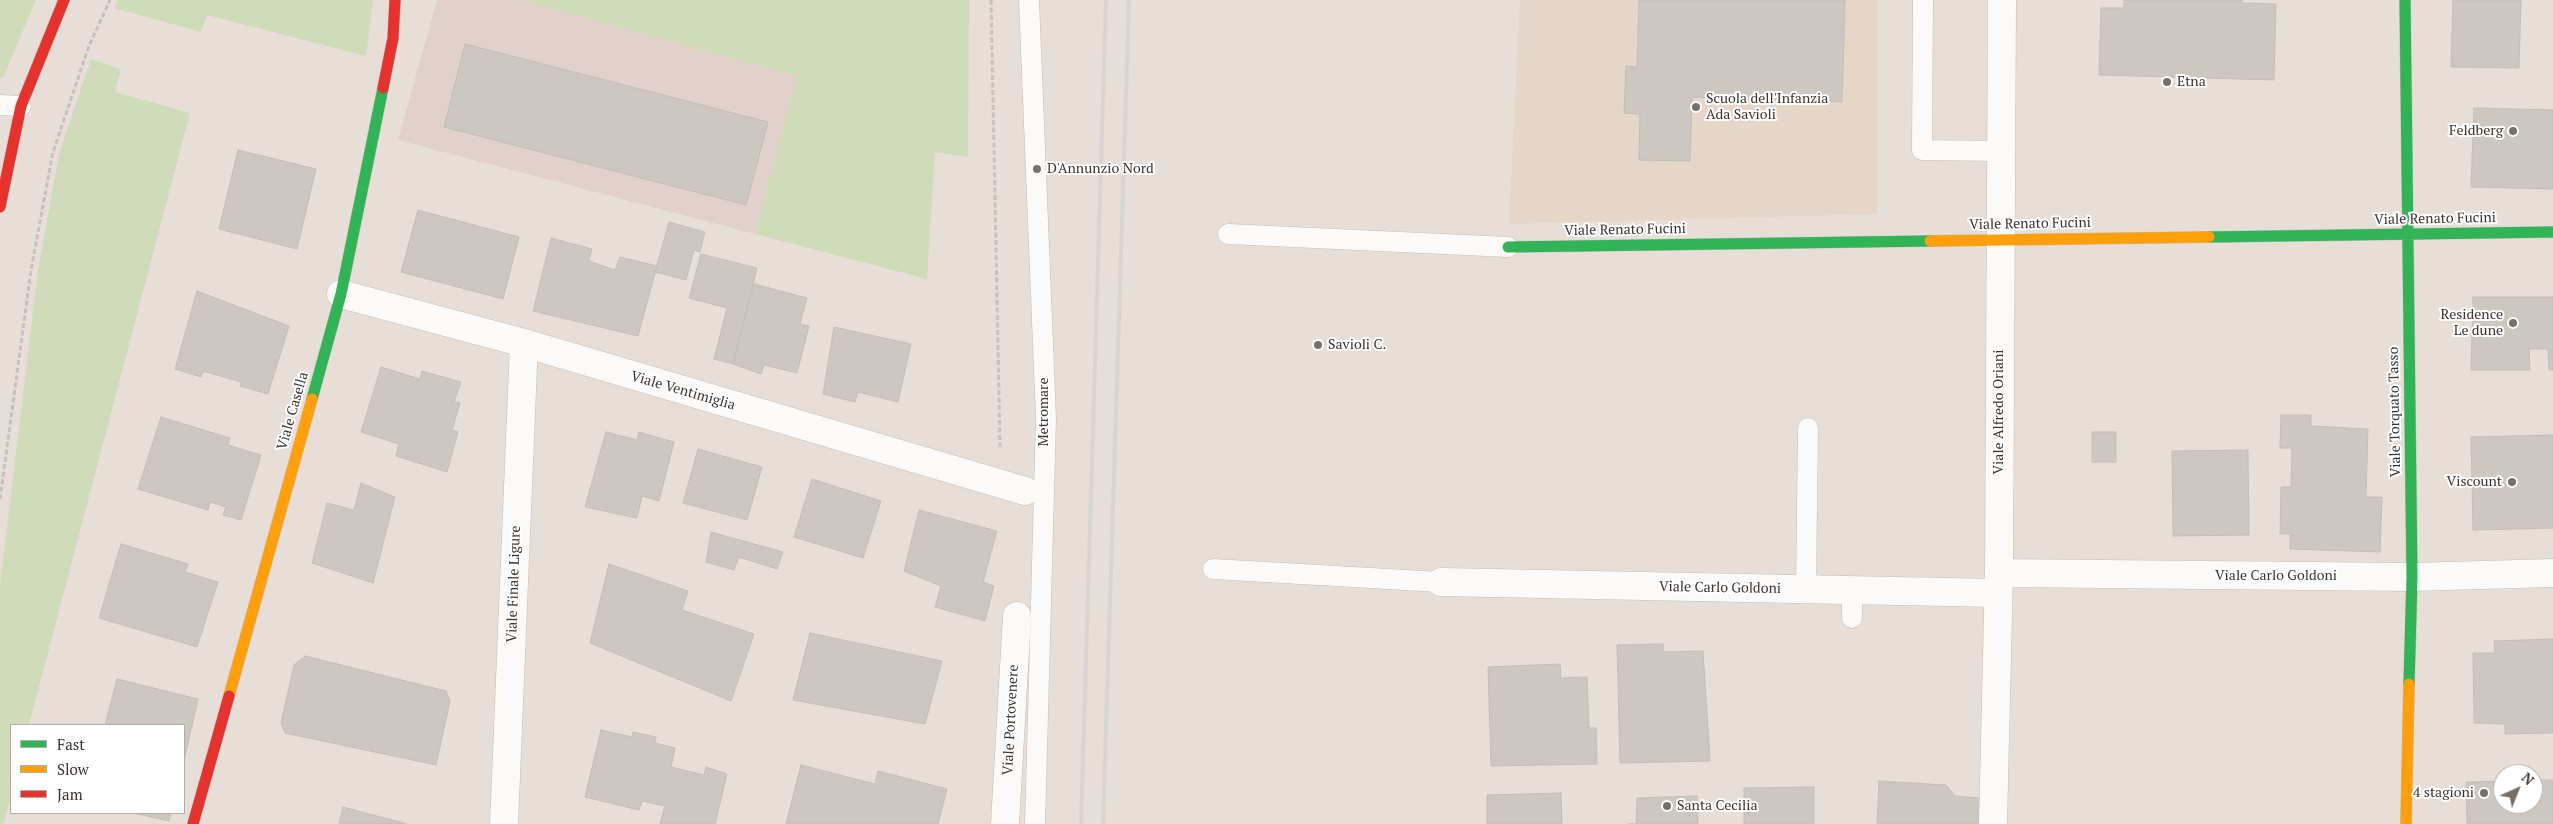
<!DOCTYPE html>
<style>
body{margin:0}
#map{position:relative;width:2553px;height:824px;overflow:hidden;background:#e7dfd7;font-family:"PT Serif",serif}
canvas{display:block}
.legend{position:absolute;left:10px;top:724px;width:175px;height:90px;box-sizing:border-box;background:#fff;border:1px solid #b0aeac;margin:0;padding:6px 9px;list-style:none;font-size:15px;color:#3a3430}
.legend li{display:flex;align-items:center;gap:10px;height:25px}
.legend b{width:25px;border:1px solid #b0aeac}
.north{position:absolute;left:2493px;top:764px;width:50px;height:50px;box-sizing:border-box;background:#fff;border:1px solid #b0aeac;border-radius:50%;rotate:44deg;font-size:14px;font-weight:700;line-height:20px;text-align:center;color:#3a3430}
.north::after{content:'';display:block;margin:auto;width:18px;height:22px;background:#77706a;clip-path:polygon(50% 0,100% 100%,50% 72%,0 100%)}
</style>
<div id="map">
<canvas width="2553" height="824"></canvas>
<ul class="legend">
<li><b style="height:6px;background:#30b455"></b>Fast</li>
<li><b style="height:6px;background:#ff9f0a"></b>Slow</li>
<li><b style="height:6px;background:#e5322d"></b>Jam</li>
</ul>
<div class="north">N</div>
</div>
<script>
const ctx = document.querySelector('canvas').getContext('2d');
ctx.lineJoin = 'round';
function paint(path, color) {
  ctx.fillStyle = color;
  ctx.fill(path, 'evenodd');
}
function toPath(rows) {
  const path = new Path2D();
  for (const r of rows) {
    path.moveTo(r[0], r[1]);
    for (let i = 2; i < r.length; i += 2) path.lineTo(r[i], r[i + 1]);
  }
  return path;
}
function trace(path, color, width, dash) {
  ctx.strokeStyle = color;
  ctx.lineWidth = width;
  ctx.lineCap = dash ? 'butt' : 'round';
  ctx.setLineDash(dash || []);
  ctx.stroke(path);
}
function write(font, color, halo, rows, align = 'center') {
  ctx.font = font + ' "PT Serif",serif';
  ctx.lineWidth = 4;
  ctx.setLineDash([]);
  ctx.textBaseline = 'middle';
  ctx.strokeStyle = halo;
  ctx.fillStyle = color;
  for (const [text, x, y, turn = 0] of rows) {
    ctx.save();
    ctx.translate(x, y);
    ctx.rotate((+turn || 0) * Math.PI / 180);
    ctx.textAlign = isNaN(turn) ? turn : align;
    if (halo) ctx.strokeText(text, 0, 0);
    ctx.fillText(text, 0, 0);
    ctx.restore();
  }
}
paint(toPath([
 [437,0,521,0,796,76,755,234,398,140]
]), '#e2d0cb');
paint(toPath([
 [1520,0,1877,0,1877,214,1509,224]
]), '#e5d6c8');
paint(toPath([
 [0,0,36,0,3,78,0,78],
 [118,0,373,0,366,56,207,15,201,32,114,8],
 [521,0,969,0,968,157,935,152,927,279,755,234,796,76],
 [91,59,121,69,115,92,190,113,29,725,11,725,11,795,4,824,0,824,0,585,38,270,59,154]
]), '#cfdbb9');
const building = toPath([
 [1639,0,1845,0,1842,102,1692,97,1690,161,1639,160,1640,114,1624,113,1626,66,1637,67,1639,0],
 [2124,0,2242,0,2242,3,2276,4,2274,80,2099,75,2101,8,2124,8,2124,0],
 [2453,0,2521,0,2519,68,2451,67,2453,0],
 [465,44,768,122,746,205,444,127,465,44],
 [2474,108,2553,110,2553,189,2471,187,2474,108],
 [238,150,316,169,297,249,219,229,238,150],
 [418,210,519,237,503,299,401,272,418,210],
 [669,222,705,232,700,252,694,250,686,280,655,272,669,222],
 [551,238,592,249,589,261,615,270,620,257,657,266,638,336,533,311,551,238],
 [701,254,757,268,733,364,714,359,727,308,689,298,701,254],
 [754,284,807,298,800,324,809,326,797,373,764,365,761,374,733,364,754,284],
 [197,291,289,326,268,394,240,386,241,382,203,371,201,377,175,369,197,291],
 [2473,297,2553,297,2553,370,2549,370,2548,349,2529,349,2530,370,2471,370,2473,297],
 [834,327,911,344,898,402,858,392,855,402,823,394,834,327],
 [381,367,420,379,422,371,461,382,454,402,460,403,452,430,458,432,447,472,396,456,399,444,361,432,381,367],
 [2281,415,2311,415,2311,426,2368,429,2366,497,2382,497,2380,552,2290,549,2290,534,2280,534,2281,487,2291,487,2292,448,2280,448,2281,415],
 [161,417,230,438,228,445,261,455,241,520,223,515,226,507,210,502,208,510,138,489,161,417],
 [606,432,637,440,639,432,674,442,659,501,642,496,637,518,585,507,606,432],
 [2092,432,2116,432,2116,462,2092,462,2092,432],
 [2553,435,2553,528,2473,530,2471,437,2553,435],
 [698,449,762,467,747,520,683,503,698,449],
 [2248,450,2249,535,2173,536,2172,451,2248,450],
 [812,479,881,501,863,558,794,537,812,479],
 [361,483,395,497,373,583,312,563,327,503,354,510,361,483],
 [919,510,997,531,983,582,994,586,985,621,935,607,941,586,904,571,919,510],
 [711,532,783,552,777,569,739,557,734,570,706,562,711,532],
 [121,544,188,564,185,572,218,582,197,647,99,618,121,544],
 [609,564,688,591,682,610,754,634,731,701,590,643,609,564],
 [810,633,942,661,925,724,793,700,810,633],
 [2553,639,2553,733,2505,734,2505,724,2474,723,2473,653,2495,653,2494,641,2553,639],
 [1663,644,1664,652,1703,651,1710,761,1620,763,1617,645,1663,644],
 [305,656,446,691,450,701,436,765,285,733,281,723,294,665,305,656],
 [1560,664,1561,678,1587,677,1589,728,1596,728,1597,764,1491,766,1488,667,1560,664],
 [117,679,198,699,184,761,184,725,105,725,117,679],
 [601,730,632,737,633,732,656,737,655,743,675,748,671,767,704,775,706,767,727,774,715,824,660,824,665,806,642,801,639,810,585,797,601,730],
 [801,765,875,784,878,771,947,789,938,824,786,824,801,765],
 [2533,780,2553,780,2553,824,2467,824,2466,782,2503,781,2503,804,2533,804,2533,780],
 [1879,781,1946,785,1955,796,1980,798,1979,824,1877,824,1879,781],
 [1814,787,1814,824,1744,824,1744,788,1814,787],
 [1561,793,1562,824,1487,824,1487,795,1561,793],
 [1697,796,1698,824,1628,824,1636,824,1637,798,1697,796],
 [343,807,407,824,339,824,343,807],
 [133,813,171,813,169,821,133,813]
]);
paint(building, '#cdc7c1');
trace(building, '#c4bdb7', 1);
const lane = toPath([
 [1029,0,1046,418,1035,824],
 [1923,0,1922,150,2000,151],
 [0,105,21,106],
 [1228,234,1508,247],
 [1213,569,1441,582],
 [1806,590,1808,428],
 [1852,618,1852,591]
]);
const street = toPath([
 [341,294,524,343,1025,491],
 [1999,573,2412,577,2553,573],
 [1441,582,1998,593],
 [504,824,524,343],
 [1005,824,1017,616],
 [1993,824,1999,573,2002,0]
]);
const fast = toPath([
 [2405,0,2412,577,2409,684],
 [2209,237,2553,232],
 [1508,247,1930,241],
 [312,399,341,294,383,88]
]);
const slow = toPath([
 [1930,241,2209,237],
 [229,696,312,399],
 [2406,824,2409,684]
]);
const jam = toPath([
 [383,88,393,38,395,0],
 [0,207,21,106,64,0],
 [193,824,229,696]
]);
trace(lane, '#c4bdb7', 21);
trace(street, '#c4bdb7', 29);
trace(fast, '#c4bdb7', 12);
trace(slow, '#c4bdb7', 12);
trace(jam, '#c4bdb7', 12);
trace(toPath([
 [991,0,1000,447],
 [0,499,31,270,53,152,89,46,110,0]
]), '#c4c1bf', 3, [5, 2.5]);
trace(lane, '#fbfaf9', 20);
trace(street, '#fbfaf9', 28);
trace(fast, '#30b455', 11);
trace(slow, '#ff9f0a', 11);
trace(jam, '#e5322d', 11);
trace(toPath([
 [1081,824,1106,0],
 [1103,824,1129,0]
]), '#d7d4d2', 4);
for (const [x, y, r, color] of [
 [2167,82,5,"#77706a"],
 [1696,107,5,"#77706a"],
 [2513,131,5,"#77706a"],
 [1037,169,5,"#77706a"],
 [2513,323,5,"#77706a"],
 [1318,345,5,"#77706a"],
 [2512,482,5,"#77706a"],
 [2484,793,5,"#77706a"],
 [1667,806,5,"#77706a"]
]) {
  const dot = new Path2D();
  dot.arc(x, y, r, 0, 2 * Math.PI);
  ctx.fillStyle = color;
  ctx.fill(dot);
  trace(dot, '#fff', 2);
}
write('14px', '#3a3430', '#fff', [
 ["Etna",2177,82],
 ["Scuola dell'Infanzia",1706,99],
 ["Ada Savioli",1706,115],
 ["Feldberg",2503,131,"right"],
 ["D'Annunzio Nord",1047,169],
 ["Residence",2503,315,"right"],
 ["Le dune",2503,331,"right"],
 ["Savioli C.",1328,345],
 ["Viscount",2502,482,"right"],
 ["4 stagioni",2474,793,"right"],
 ["Santa Cecilia",1677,806]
], 'left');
write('14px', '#3a3430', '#fff', [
 ["Viale Renato Fucini",2435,219,-1],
 ["Viale Renato Fucini",2030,224,-1],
 ["Viale Renato Fucini",1625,230,-1],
 ["Viale Ventimiglia",683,391,16],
 ["Viale Casella",293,411,-74],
 ["Metromare",1044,412,-90],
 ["Viale Alfredo Oriani",1999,412,-90],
 ["Viale Torquato Tasso",2395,412,-91],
 ["Viale Carlo Goldoni",2276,576],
 ["Viale Finale Ligure",514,584,-88],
 ["Viale Carlo Goldoni",1720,588,1],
 ["Viale Portovenere",1011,720,-87]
]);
</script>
